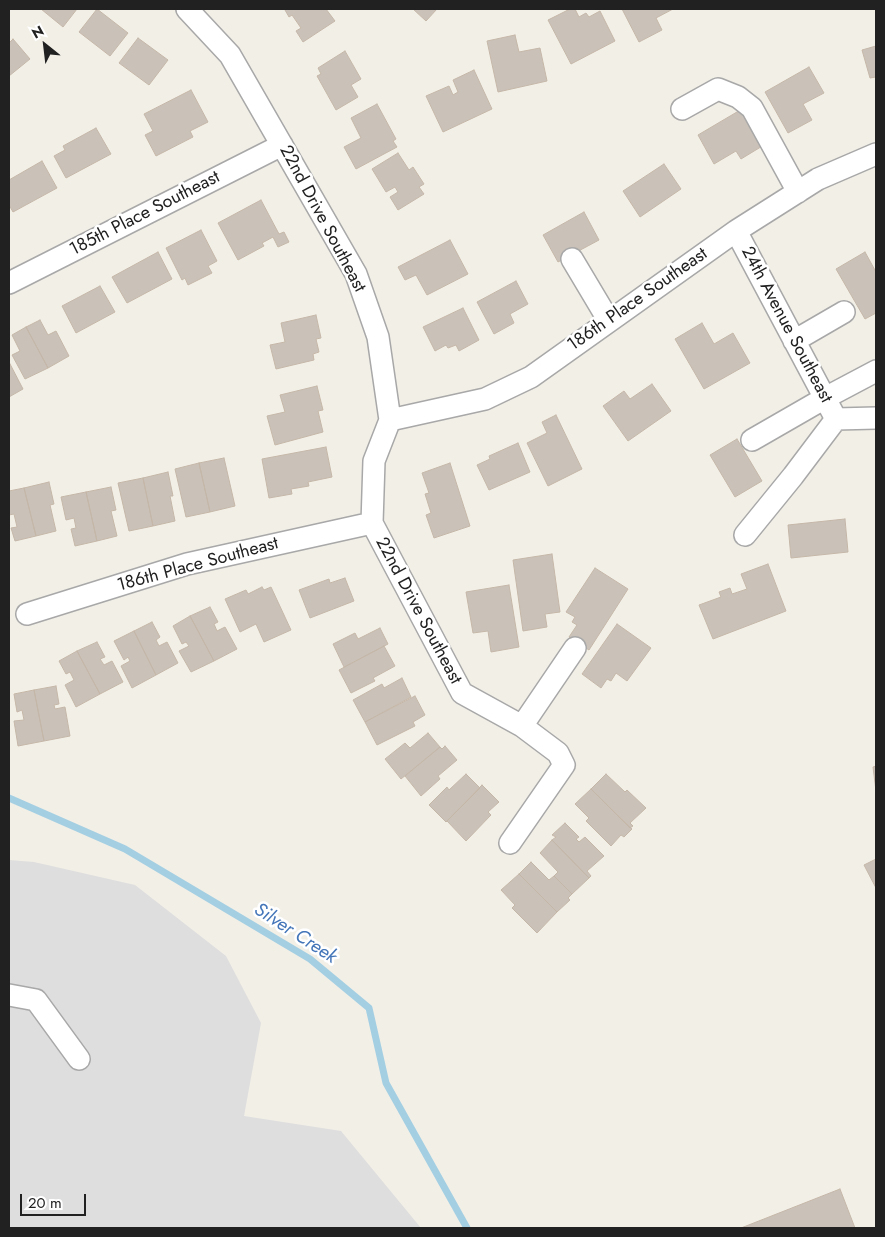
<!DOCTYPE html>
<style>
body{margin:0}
#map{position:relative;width:885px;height:1237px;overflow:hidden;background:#f2efe7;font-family:Jost,sans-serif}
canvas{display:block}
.frame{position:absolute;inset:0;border:10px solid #212121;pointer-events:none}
.north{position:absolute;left:20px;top:20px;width:50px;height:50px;-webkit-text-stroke:4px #fff;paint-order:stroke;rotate:331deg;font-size:14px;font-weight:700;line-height:20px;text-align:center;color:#212121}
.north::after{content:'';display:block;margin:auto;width:18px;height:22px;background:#212121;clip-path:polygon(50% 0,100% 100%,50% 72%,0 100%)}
.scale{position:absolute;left:20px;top:1194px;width:66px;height:22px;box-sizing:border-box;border:2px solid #212121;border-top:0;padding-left:6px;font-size:15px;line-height:18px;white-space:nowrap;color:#212121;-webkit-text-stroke:4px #fff;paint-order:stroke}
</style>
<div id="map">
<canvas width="885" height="1237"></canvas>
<div class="frame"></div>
<div class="north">N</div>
<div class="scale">20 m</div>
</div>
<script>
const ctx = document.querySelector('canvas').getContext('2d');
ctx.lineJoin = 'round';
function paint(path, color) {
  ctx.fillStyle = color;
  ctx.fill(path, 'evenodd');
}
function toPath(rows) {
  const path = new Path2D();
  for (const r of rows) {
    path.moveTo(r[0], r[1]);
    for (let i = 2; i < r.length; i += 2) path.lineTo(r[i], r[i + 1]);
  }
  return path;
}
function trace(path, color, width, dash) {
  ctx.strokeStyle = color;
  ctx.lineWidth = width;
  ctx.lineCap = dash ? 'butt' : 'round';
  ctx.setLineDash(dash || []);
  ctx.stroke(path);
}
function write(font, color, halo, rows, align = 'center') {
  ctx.font = font + ' Jost,sans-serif';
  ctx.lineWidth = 5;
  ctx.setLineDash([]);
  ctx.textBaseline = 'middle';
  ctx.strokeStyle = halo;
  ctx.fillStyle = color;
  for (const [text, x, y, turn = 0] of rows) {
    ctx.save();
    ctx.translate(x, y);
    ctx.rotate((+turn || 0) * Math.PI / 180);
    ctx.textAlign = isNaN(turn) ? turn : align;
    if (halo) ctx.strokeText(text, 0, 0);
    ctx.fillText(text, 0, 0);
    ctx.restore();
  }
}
paint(toPath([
 [9,860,34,862,135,885,226,956,261,1023,244,1116,341,1131,421,1228,9,1228]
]), '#dfdede');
trace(toPath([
 [9,798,125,849,310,959,369,1008,386,1083,467,1228]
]), '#a4cfe2', 7);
const building = toPath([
 [41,9,77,9,63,27,41,9],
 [97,9,128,33,110,56,79,32,97,9],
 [286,9,326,9,335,21,303,42,296,31,301,28,292,15,289,17,285,10,286,9],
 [413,9,437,9,426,21,413,9],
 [570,9,575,9,579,17,586,13,589,17,600,11,615,41,571,64,548,20,570,9],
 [622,9,673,9,656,18,662,30,639,42,622,9],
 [515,35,519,52,540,48,547,81,498,92,487,41,515,35],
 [138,38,168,60,149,85,119,63,138,38],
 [13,39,30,59,9,76,9,43,13,39],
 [876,46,876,77,870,78,862,50,876,46],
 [345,51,361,79,351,85,358,97,336,110,317,76,321,74,318,68,345,51],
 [809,67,824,93,803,104,812,120,788,133,765,92,809,67],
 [474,70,492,109,443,132,426,96,449,86,453,95,458,92,453,80,474,70],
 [191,90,208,122,190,131,193,137,156,156,145,135,153,131,144,114,191,90],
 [377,104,396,139,393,141,397,147,356,169,344,147,361,138,351,118,377,104],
 [742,109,764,145,741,159,736,151,714,164,698,135,742,109],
 [96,128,111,154,66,178,54,156,65,150,63,146,96,128],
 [398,153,409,170,413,167,424,184,419,187,424,194,398,210,390,197,398,192,395,187,386,192,372,169,398,153],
 [42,161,57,188,13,212,9,205,9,180,42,161],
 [664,164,681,189,640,217,623,191,664,164],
 [261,200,279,234,284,232,289,242,278,247,273,237,262,243,264,246,238,260,218,223,261,200],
 [584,212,599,240,558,262,543,235,584,212],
 [201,230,217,261,208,266,212,273,188,285,185,278,182,280,166,248,201,230],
 [450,240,468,274,427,295,416,275,405,280,398,267,450,240],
 [158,252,172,279,127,303,112,277,158,252],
 [865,252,876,272,876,313,865,319,836,269,865,252],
 [516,281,528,304,510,314,514,323,494,334,477,302,516,281],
 [100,286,115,312,76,333,62,306,100,286],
 [463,308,479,340,459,351,456,345,448,348,446,345,435,351,423,327,463,308],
 [316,315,321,338,316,339,319,352,313,354,314,360,276,369,270,345,285,342,281,323,316,315],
 [40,320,48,335,56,331,69,356,48,368,26,327,40,320],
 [702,323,714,344,733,333,750,363,704,389,675,339,702,323],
 [26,327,48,368,25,379,12,355,20,351,12,335,26,327],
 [9,362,23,389,9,397,9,362],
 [652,384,671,411,628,441,603,406,624,391,630,399,652,384],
 [317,386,323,410,318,411,323,432,275,445,267,416,285,412,280,395,317,386],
 [556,415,582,469,548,486,527,443,547,433,542,422,556,415],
 [737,439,762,481,735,497,710,455,737,439],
 [518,443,530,472,489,490,477,465,490,459,489,456,518,443],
 [326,447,332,477,308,482,309,486,291,489,292,494,269,498,262,459,326,447],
 [224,458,235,506,210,512,199,463,224,458],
 [199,463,210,512,186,517,175,469,199,463],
 [450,463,470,526,434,538,426,515,431,513,425,494,429,493,422,473,450,463],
 [168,472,173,496,170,496,175,521,153,526,143,478,168,472],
 [143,478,153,526,129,531,118,483,143,478],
 [49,482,54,504,50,505,56,531,36,536,24,488,49,482],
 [111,487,116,510,111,511,117,536,97,541,86,492,111,487],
 [24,488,36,536,15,541,11,528,17,527,14,514,9,515,9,491,24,488],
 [86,492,97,541,75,546,71,529,76,528,74,518,66,520,61,497,86,492],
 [845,519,848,552,791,558,788,525,845,519],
 [552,554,560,612,545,614,547,627,523,631,513,560,552,554],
 [768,564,786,611,713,639,699,605,721,597,719,592,730,588,732,594,747,589,741,574,768,564],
 [595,568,628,589,589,650,569,637,577,625,572,622,575,617,566,612,595,568],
 [345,578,354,601,310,618,299,590,329,579,330,583,345,578],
 [509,585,519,647,491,652,488,631,473,633,466,592,509,585],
 [262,587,264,590,271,587,291,630,264,642,256,624,240,632,225,599,246,590,248,594,262,587],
 [210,607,218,622,214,624,217,631,225,627,237,649,214,661,190,616,210,607],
 [190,616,214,661,191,672,179,651,189,646,186,642,182,644,173,626,190,616],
 [152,622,160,637,156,640,159,646,167,642,178,663,156,675,134,631,152,622],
 [617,624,651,648,627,681,616,673,611,681,607,679,601,688,582,674,617,624],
 [380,628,388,644,344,667,333,644,355,633,358,639,380,628],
 [134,631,156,675,132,688,121,666,130,661,128,657,124,660,114,641,134,631],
 [97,642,105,657,100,659,104,665,112,661,123,682,100,694,77,651,97,642],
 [384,646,395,666,373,678,375,681,351,693,339,670,384,646],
 [77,651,100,694,76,707,65,685,74,680,70,672,66,674,59,661,77,651],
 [402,678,411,697,365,722,353,700,382,684,384,688,402,678],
 [56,686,59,704,54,705,55,709,65,707,70,736,44,741,34,690,56,686],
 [34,690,44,741,18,746,14,721,24,720,22,710,17,712,14,694,34,690],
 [415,696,425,715,413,722,415,726,377,745,365,722,415,696],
 [428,733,440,747,401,779,385,759,405,743,410,748,428,733],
 [445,746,457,760,438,776,440,779,421,796,405,776,440,747,442,749,445,746],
 [876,766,876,791,873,767,876,766],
 [466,774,480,788,446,822,429,805,447,787,449,790,466,774],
 [606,774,625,792,627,790,646,808,630,823,633,826,630,828,591,789,606,774],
 [482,785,499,802,488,812,491,815,466,841,447,821,482,785],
 [591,789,632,829,624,837,621,835,611,846,586,821,589,818,575,804,591,789],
 [565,823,579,837,576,839,579,842,585,837,604,856,587,871,591,876,589,878,552,840,556,837,552,835,565,823],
 [552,840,589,878,572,894,554,876,558,872,540,853,552,840],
 [876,859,876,888,864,865,876,859],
 [531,862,549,880,554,876,572,894,568,898,570,900,557,912,519,874,531,862],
 [519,874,557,912,537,933,512,908,515,905,501,890,519,874],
 [840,1189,855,1228,741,1228,840,1189]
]);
paint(building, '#cac2b9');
trace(building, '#c5b7a8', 1);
const minor = toPath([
 [187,9,230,55,356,274,378,337,390,420,374,461,372,523,462,693,522,726,558,753,564,765,510,843],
 [682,109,718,89,738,97,752,108,798,192],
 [736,231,836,419],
 [572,259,609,321],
 [9,283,282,145],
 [794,341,844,312],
 [836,419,876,418],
 [390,420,485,399,531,377,736,231,818,179,876,154],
 [752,440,825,398,876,371],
 [745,535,793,476,836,419],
 [27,614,187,564,372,523],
 [522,726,575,648],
 [9,995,36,1000,79,1059]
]);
trace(minor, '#a8a8a8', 24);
trace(minor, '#fff', 21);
write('18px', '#212121', '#fff', [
 ["185th Place Southeast",145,214,-27],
 ["22nd Drive Southeast",322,219,62],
 ["186th Place Southeast",638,300,-35],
 ["24th Avenue Southeast",786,325,62],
 ["186th Place Southeast",198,565,-15],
 ["22nd Drive Southeast",418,611,62]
]);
write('italic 19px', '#4476b9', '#fff', [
 ["Silver Creek",295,934,33]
]);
</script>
